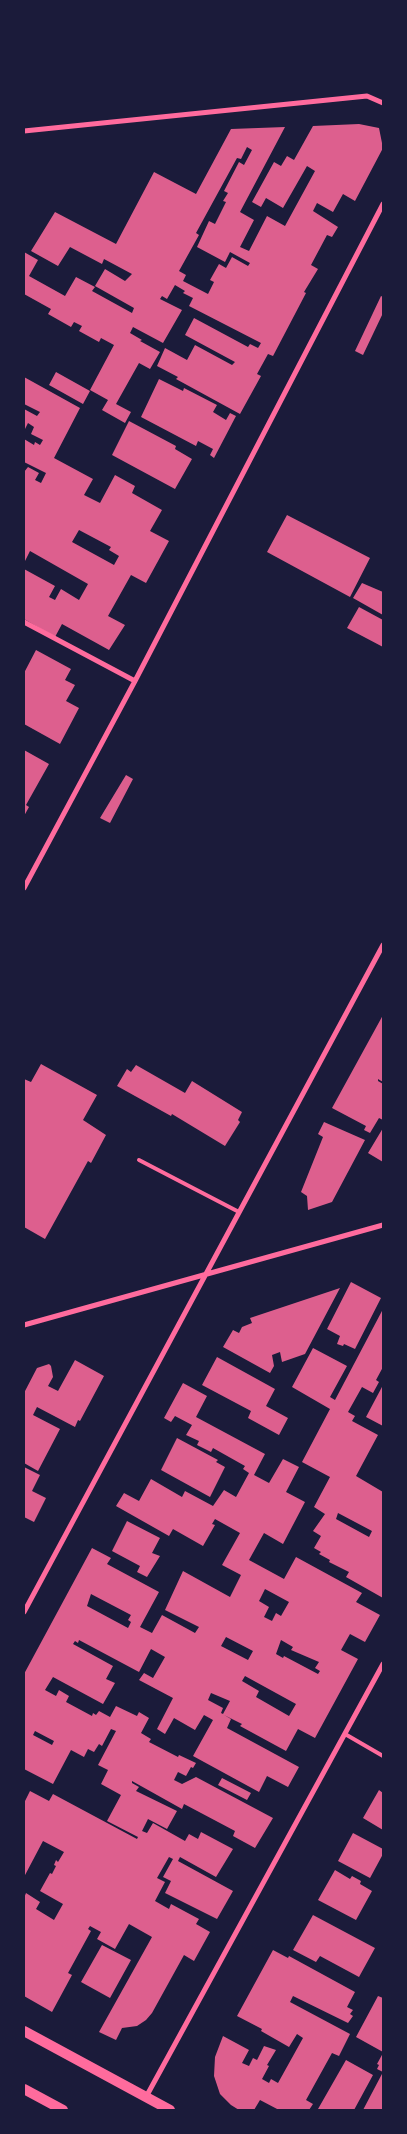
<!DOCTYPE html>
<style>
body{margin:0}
#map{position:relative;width:407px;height:2134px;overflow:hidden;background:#1b1b3a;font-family:"Varela Round",sans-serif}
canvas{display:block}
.frame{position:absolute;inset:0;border:25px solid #1b1b3a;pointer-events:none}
</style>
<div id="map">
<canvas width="407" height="2134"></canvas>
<div class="frame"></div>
</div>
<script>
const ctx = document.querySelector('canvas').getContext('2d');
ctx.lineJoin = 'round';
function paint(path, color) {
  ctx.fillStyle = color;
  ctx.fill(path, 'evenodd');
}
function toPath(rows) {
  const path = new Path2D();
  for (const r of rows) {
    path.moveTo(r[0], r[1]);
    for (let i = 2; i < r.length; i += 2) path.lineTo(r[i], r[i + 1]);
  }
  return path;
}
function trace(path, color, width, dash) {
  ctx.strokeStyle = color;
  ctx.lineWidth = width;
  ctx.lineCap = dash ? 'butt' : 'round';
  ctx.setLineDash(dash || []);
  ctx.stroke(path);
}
paint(toPath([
 [359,124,379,128,383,148,355,201,343,194,333,212,317,203,313,211,338,227,332,237,327,235,311,265,318,269,304,292,306,293,273,356,268,354,257,374,261,376,240,414,176,379,178,377,157,366,165,348,187,360,195,345,232,365,235,362,185,335,194,318,248,347,250,344,258,348,261,343,189,306,193,298,183,293,185,291,175,285,167,299,162,296,160,299,182,310,163,343,133,327,130,333,142,340,140,341,160,352,150,369,139,363,116,404,131,412,125,423,102,410,108,400,90,390,114,345,101,338,99,342,79,331,82,326,74,322,71,327,48,314,51,309,24,294,24,252,38,260,29,276,65,296,76,277,95,287,92,291,132,313,134,308,95,286,105,269,125,281,132,274,104,259,102,264,70,247,58,266,31,251,55,212,116,244,154,172,196,194,231,129,285,127,240,212,254,220,240,247,249,251,267,216,285,226,315,171,307,166,283,208,266,198,261,207,252,202,274,162,281,166,287,156,294,160,313,126],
 [247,147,252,150,244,165,239,162,224,191,228,193,223,201,226,202,215,224,209,221,197,247,225,262,230,252,250,263,248,266,232,257,226,268,219,264,210,280,214,282,208,294,183,281,186,275,179,271,199,235,196,233,237,158,241,159],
 [381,296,383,297,383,313,363,355,355,351],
 [56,372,90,391,83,404,49,385],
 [24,377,80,408,54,458,93,479,84,495,100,503,115,475,135,486,132,493,162,510,150,531,169,541,146,583,131,575,108,616,125,625,109,650,62,624,55,637,24,619,24,569,55,586,49,597,55,600,61,589,79,600,88,584,30,551,24,563,24,472,28,467,39,473,35,480,41,483,46,473,24,462,24,439,34,445,35,442,40,445,43,440,31,434,34,427,28,423,24,431,24,409,37,416,40,412,24,404],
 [79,530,111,547,109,550,119,556,114,565,72,542],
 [159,379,183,391,184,388,217,405,213,412,226,420,230,413,236,416,214,458,210,455,213,449,198,441,196,446,141,417],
 [129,421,176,446,175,449,192,459,175,489,112,455],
 [287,515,370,558,350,597,267,552],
 [362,583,383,592,383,615,353,598],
 [359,607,383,620,383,647,347,628],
 [36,650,71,669,65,680,75,685,66,701,79,708,60,744,24,724,24,673],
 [24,750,49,764,26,805,29,807,24,816],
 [126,775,133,779,110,823,100,818],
 [383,1015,383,1082,378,1079,378,1081,383,1084,383,1120,379,1118,370,1133,364,1130,366,1126,332,1108],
 [41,1064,97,1095,83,1120,106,1135,91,1163,88,1161,45,1239,24,1227,24,1079,31,1082],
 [136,1065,185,1093,192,1081,242,1112,238,1120,240,1122,225,1146,172,1114,171,1116,117,1086,127,1069,131,1072],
 [324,1122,365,1140,332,1202,308,1210,307,1196,301,1192,323,1137,318,1134],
 [383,1128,383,1162,368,1153],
 [351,1282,381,1298,355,1349,344,1344,343,1346,337,1344,340,1336,327,1329],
 [340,1288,305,1354,282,1362,280,1352,272,1355,274,1366,270,1373,223,1347,233,1330,239,1333,242,1327,252,1323,250,1318],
 [383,1309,383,1367,376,1380,379,1382,373,1393,362,1387,348,1412,355,1416,352,1421,378,1435,356,1476,383,1492,383,1598,346,1577,349,1572,329,1562,330,1560,319,1554,321,1552,314,1548,321,1536,313,1531,325,1514,314,1507,330,1477,302,1462,330,1409,292,1387,313,1348,347,1366,330,1397,335,1400],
 [338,1513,372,1531,369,1537,336,1519],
 [217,1357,275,1389,266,1406,288,1418,279,1435,248,1418,251,1411,202,1385],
 [75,1360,104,1376,80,1421,78,1420,75,1427,37,1407,33,1415,60,1429,38,1471,24,1463,24,1393,37,1368,49,1364,51,1366,53,1377,48,1386,58,1391],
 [183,1383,207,1396,196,1417,265,1454,254,1475,269,1483,283,1459,299,1467,286,1492,305,1502,283,1544,264,1533,249,1560,284,1579,296,1557,362,1593,356,1602,380,1615,365,1642,350,1634,341,1650,358,1659,315,1738,298,1729,286,1751,240,1726,242,1724,224,1715,231,1719,227,1728,299,1767,288,1787,267,1776,259,1792,193,1756,213,1720,204,1715,195,1730,174,1718,165,1734,157,1729,173,1698,139,1680,144,1673,153,1678,165,1657,151,1649,139,1672,79,1640,78,1643,75,1641,73,1644,113,1666,106,1679,115,1683,103,1704,53,1677,45,1690,56,1696,59,1690,69,1696,66,1702,92,1716,93,1713,96,1715,99,1711,110,1717,116,1706,137,1716,139,1712,149,1718,141,1733,151,1739,149,1742,178,1757,179,1755,196,1763,193,1768,191,1767,186,1776,178,1772,174,1780,182,1784,196,1777,273,1818,255,1848,233,1836,235,1831,184,1804,182,1809,132,1781,132,1783,139,1787,136,1791,177,1811,167,1829,148,1819,142,1831,147,1833,153,1823,185,1841,189,1834,198,1839,201,1832,233,1849,216,1877,180,1857,178,1861,233,1891,217,1919,165,1893,171,1881,163,1877,173,1859,169,1857,157,1878,165,1882,155,1901,169,1909,171,1904,199,1919,196,1924,210,1932,194,1961,184,1955,152,2013,146,2020,137,2026,122,2028,116,2040,99,2032,152,1937,129,1924,115,1949,97,1939,101,1932,90,1926,88,1929,91,1931,68,1973,72,1975,52,2012,24,1996,24,1898,26,1893,40,1902,36,1909,54,1920,63,1904,40,1891,50,1873,52,1874,56,1866,54,1865,56,1860,58,1862,64,1852,43,1841,24,1877,24,1803,30,1791,49,1801,53,1794,137,1839,138,1837,107,1821,121,1795,101,1784,108,1770,98,1765,116,1731,111,1729,102,1746,99,1744,94,1752,88,1749,84,1757,71,1750,53,1784,24,1769,24,1674,92,1548,111,1558,107,1564,159,1592,140,1627,152,1633,162,1615,195,1633,199,1627,165,1610,183,1571,230,1597,241,1575,222,1565,240,1533,215,1519,212,1524,215,1525,203,1546,173,1529,169,1536,116,1506,124,1493,139,1501,151,1479,182,1497,185,1491,213,1506,224,1490,236,1497,249,1473,243,1469,245,1466,213,1448,211,1452,197,1445,199,1441,186,1435,192,1425,175,1416,171,1422,164,1418],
 [265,1589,289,1602,281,1616,276,1613,272,1621,264,1617,269,1607,259,1601],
 [91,1594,131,1615,128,1620,131,1622,128,1628,87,1606],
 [226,1637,253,1651,248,1660,221,1646],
 [281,1640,293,1647,291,1650,319,1662,315,1668,320,1671,318,1674,284,1656,283,1658,276,1654],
 [245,1676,296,1704,289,1716,256,1697,259,1691,242,1681],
 [211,1693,230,1701,223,1714,221,1713,223,1708,208,1700],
 [35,1731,54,1741,52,1745,33,1735],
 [383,1385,383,1426,366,1417],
 [177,1438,218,1460,216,1462,225,1467,210,1497,161,1470],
 [24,1467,40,1475,32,1491,46,1498,34,1522,24,1517],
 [127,1521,160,1538,152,1553,160,1556,147,1577,137,1572,140,1566,112,1551],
 [222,1778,251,1793,247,1800,218,1785],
 [379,1790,383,1793,383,1830,363,1818],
 [353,1833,383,1849,383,1854,370,1878,338,1861],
 [335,1870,350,1879,352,1876,361,1881,360,1884,372,1891,356,1920,318,1900],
 [313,1915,375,1948,359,1977,320,1956,316,1962,293,1950],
 [102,1945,131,1960,110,1998,81,1982],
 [273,1950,288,1958,289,1956,355,1992,347,2007,353,2010,350,2014,353,2016,348,2023,293,1996,290,2002,350,2034,339,2056,332,2053,306,2100,313,2104,309,2110,279,2110,260,2100,254,2110,239,2110,231,2105,220,2094,214,2076,215,2057,223,2036,249,2050,242,2063,249,2066,253,2058,257,2060,264,2046,276,2050,267,2065,269,2066,262,2079,269,2083,271,2079,278,2083,303,2038,297,2034,289,2047,261,2031,262,2029,237,2016],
 [378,1996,383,1998,383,2052,356,2037],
 [383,2053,383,2110,363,2110,383,2072,377,2069,379,2065,377,2064],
 [346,2060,373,2075,354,2110,321,2110,318,2109]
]), '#dd5f8e');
trace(toPath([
 [139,1160,239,1212],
 [345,1734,383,1756]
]), '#ff6b9d', 4);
trace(toPath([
 [24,131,367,96,383,103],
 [24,622,135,681],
 [24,888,135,681,383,204],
 [24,1325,383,1225],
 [24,1612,383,945],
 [146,2097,383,1664]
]), '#ff6b9d', 5);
trace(toPath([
 [24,2031,170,2110],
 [24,2089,63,2110]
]), '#ff6b9d', 10);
</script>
